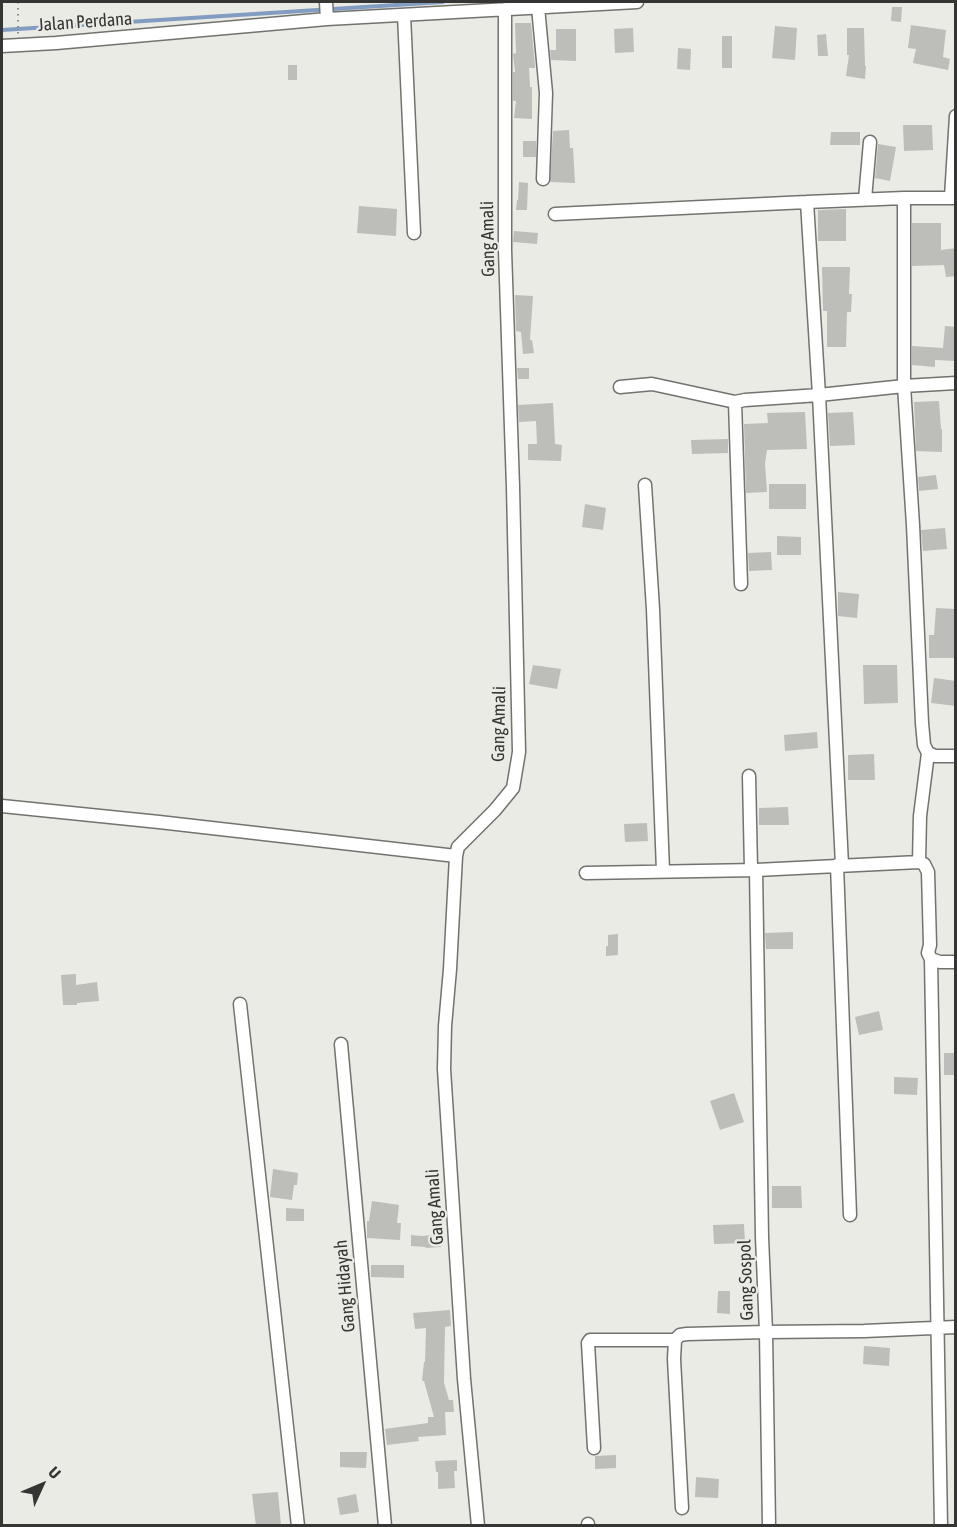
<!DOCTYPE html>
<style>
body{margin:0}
#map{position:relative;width:957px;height:1527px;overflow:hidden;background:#ebebe6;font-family:"Asap Condensed",sans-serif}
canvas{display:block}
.frame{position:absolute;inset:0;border:3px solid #353534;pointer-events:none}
.north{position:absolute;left:12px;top:1455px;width:60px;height:60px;-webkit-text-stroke:4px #ebebe6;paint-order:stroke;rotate:46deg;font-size:16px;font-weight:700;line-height:24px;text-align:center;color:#353534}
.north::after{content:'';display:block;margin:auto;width:21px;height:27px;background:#353534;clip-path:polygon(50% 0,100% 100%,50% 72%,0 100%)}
</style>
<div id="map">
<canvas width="957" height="1527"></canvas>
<div class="frame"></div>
<div class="north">U</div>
</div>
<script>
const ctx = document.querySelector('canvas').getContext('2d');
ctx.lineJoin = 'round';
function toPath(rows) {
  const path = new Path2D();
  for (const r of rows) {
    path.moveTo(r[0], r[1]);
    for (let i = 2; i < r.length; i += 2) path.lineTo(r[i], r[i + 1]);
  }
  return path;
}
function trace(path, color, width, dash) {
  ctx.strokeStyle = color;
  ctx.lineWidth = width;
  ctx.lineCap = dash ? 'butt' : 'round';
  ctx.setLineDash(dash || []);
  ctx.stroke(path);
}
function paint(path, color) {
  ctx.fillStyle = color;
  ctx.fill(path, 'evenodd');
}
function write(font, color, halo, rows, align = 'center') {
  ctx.font = font + ' "Asap Condensed",sans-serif';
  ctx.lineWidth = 4.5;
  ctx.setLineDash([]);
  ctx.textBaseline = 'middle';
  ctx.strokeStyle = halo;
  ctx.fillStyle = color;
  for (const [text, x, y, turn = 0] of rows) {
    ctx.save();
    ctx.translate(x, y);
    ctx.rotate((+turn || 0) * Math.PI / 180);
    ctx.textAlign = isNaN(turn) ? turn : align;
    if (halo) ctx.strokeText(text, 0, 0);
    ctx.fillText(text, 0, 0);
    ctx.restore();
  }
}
trace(toPath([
 [2,30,443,2]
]), '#839cc1', 4);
paint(toPath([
 [892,7,902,7,901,22,891,21],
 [515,23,531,23,535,66,535,68,529,68,530,87,532,87,532,119,514,118,516,101,513,101,513,72,515,72,513,54,516,53],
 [911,25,946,30,943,57,950,59,948,70,913,63,916,49,908,48],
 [775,26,797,28,795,60,772,58],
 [633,28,634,52,615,53,614,29],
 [847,28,864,28,865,66,866,66,865,79,846,76,849,55,847,55],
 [556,29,576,29,576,61,551,60,550,50,556,50],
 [826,34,828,56,818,56,817,35],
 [722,36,732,36,732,68,722,68],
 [678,48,691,49,690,70,677,69],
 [288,65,297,65,297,80,288,80],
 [903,125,932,125,933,150,904,151],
 [569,130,570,148,573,148,575,183,550,182,553,131],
 [831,132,860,132,860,145,830,145],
 [523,141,536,141,536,157,523,157],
 [878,144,896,147,890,181,875,178],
 [519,182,528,183,527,210,516,210,517,200,518,200],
 [359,206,397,209,396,236,357,233],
 [846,209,846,241,818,241,818,210],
 [912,223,941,223,941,250,956,248,956,276,946,277,944,265,912,266],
 [514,231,538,233,537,244,513,242],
 [822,267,850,267,849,294,852,294,851,312,847,312,846,347,827,347,827,311,823,311],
 [515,295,533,296,530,340,532,340,534,353,523,354,521,332,516,331],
 [945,326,956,327,956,361,935,360,935,367,912,365,912,346,943,348],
 [517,368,529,368,529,379,518,379],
 [939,401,941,429,942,429,942,452,916,451,914,402],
 [553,403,555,444,562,445,561,461,528,460,528,444,537,444,536,421,519,422,518,405],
 [805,412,807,449,767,450,765,464,767,492,746,493,744,424,768,423,767,413],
 [853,412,855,445,830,446,828,413],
 [728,439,728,453,692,454,691,440],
 [936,475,938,489,919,491,918,477],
 [769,484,806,484,806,509,769,509],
 [585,504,606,508,603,530,582,527],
 [945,528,947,549,923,551,921,530],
 [777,536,801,537,801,555,777,555],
 [771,552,772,570,749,571,748,553],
 [838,592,859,594,857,618,838,616],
 [936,608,956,609,956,658,929,658,929,635,934,635],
 [533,665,561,669,557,689,529,684],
 [863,665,897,665,898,703,864,704],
 [934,678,956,681,956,706,931,703],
 [817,732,818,748,785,751,784,735],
 [874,754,875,780,848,780,848,755],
 [788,807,789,825,759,825,759,808],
 [647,823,648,841,625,842,624,824],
 [793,932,793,949,766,949,765,933],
 [618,934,618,955,606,956,606,946,608,946,608,935],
 [76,974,76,985,97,982,99,1001,77,1003,77,1005,63,1005,61,975],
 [879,1011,883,1030,859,1035,855,1017],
 [944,1053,956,1053,956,1075,944,1075],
 [894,1077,918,1078,917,1095,894,1094],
 [734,1093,744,1122,720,1130,710,1101],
 [273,1169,298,1173,297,1185,294,1185,292,1200,270,1197],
 [772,1186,801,1186,802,1208,772,1208],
 [372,1201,399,1205,397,1223,401,1223,400,1240,367,1238,367,1221,369,1221],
 [286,1208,304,1209,304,1221,286,1221],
 [744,1224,745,1243,714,1244,713,1225],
 [440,1234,441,1247,426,1248,425,1247,411,1246,411,1235,422,1236],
 [371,1265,404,1265,404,1278,371,1277],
 [718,1291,730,1291,730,1314,717,1313],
 [450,1310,451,1326,445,1327,444,1383,449,1400,453,1400,454,1412,445,1412,446,1435,418,1437,419,1441,387,1445,385,1429,428,1423,428,1417,434,1417,424,1381,422,1381,424,1362,425,1362,426,1328,415,1329,413,1313],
 [864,1346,890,1348,889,1366,863,1364],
 [340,1452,367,1452,366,1468,340,1467],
 [616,1455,616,1468,595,1469,595,1456],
 [457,1460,457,1471,454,1471,455,1488,438,1489,438,1472,436,1472,435,1461],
 [696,1477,719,1479,718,1498,695,1497],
 [278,1492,281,1526,256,1526,252,1494],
 [356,1494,359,1512,340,1515,337,1498]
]), '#bdbdb9');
const minor = toPath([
 [326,2,327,19],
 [538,7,546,93,543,179],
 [404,15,414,233],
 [2,46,56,43,327,19,637,2],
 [951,197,956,116],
 [904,198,904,386,913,525,922,723,924,745,928,753,935,756,956,756],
 [865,199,870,142],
 [555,214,807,202],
 [620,387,652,384,735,402],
 [645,485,653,609,663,871],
 [741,584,735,402,745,400,819,395,904,386,956,383],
 [749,776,751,869],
 [2,806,159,822,456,856],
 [919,862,920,816,928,753],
 [837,865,850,1215],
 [842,865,819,395,807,202,904,198,956,198],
 [756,870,762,1237,766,1332,864,1331,956,1327],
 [586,873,756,870,919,862,924,864,928,872,930,945,928,953,931,959,940,962,956,962],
 [931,959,941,1526],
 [240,1004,298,1526],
 [341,1044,385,1526],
 [594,1448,588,1343,590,1340,675,1340],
 [682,1508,674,1359,675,1340,680,1335,687,1334,766,1332,769,1526],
 [588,1524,588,1526],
 [478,1526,464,1379,444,1069,445,1026,450,969,456,856,458,847,495,810,513,788,519,752,513,487,505,250,505,9]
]);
trace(minor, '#72726e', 15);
trace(toPath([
 [18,2,18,35]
]), '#8b8b88', 2, [1.5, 4.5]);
trace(minor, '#fff', 12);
write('18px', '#353534', '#ebebe6', [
 ["Jalan Perdana",85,22,-4],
 ["Gang Amali",488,239,-91],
 ["Gang Amali",499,724,-89],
 ["Gang Amali",435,1207,-94],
 ["Gang Sospol",746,1280,-92],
 ["Gang Hidayah",345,1286,-95]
]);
</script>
